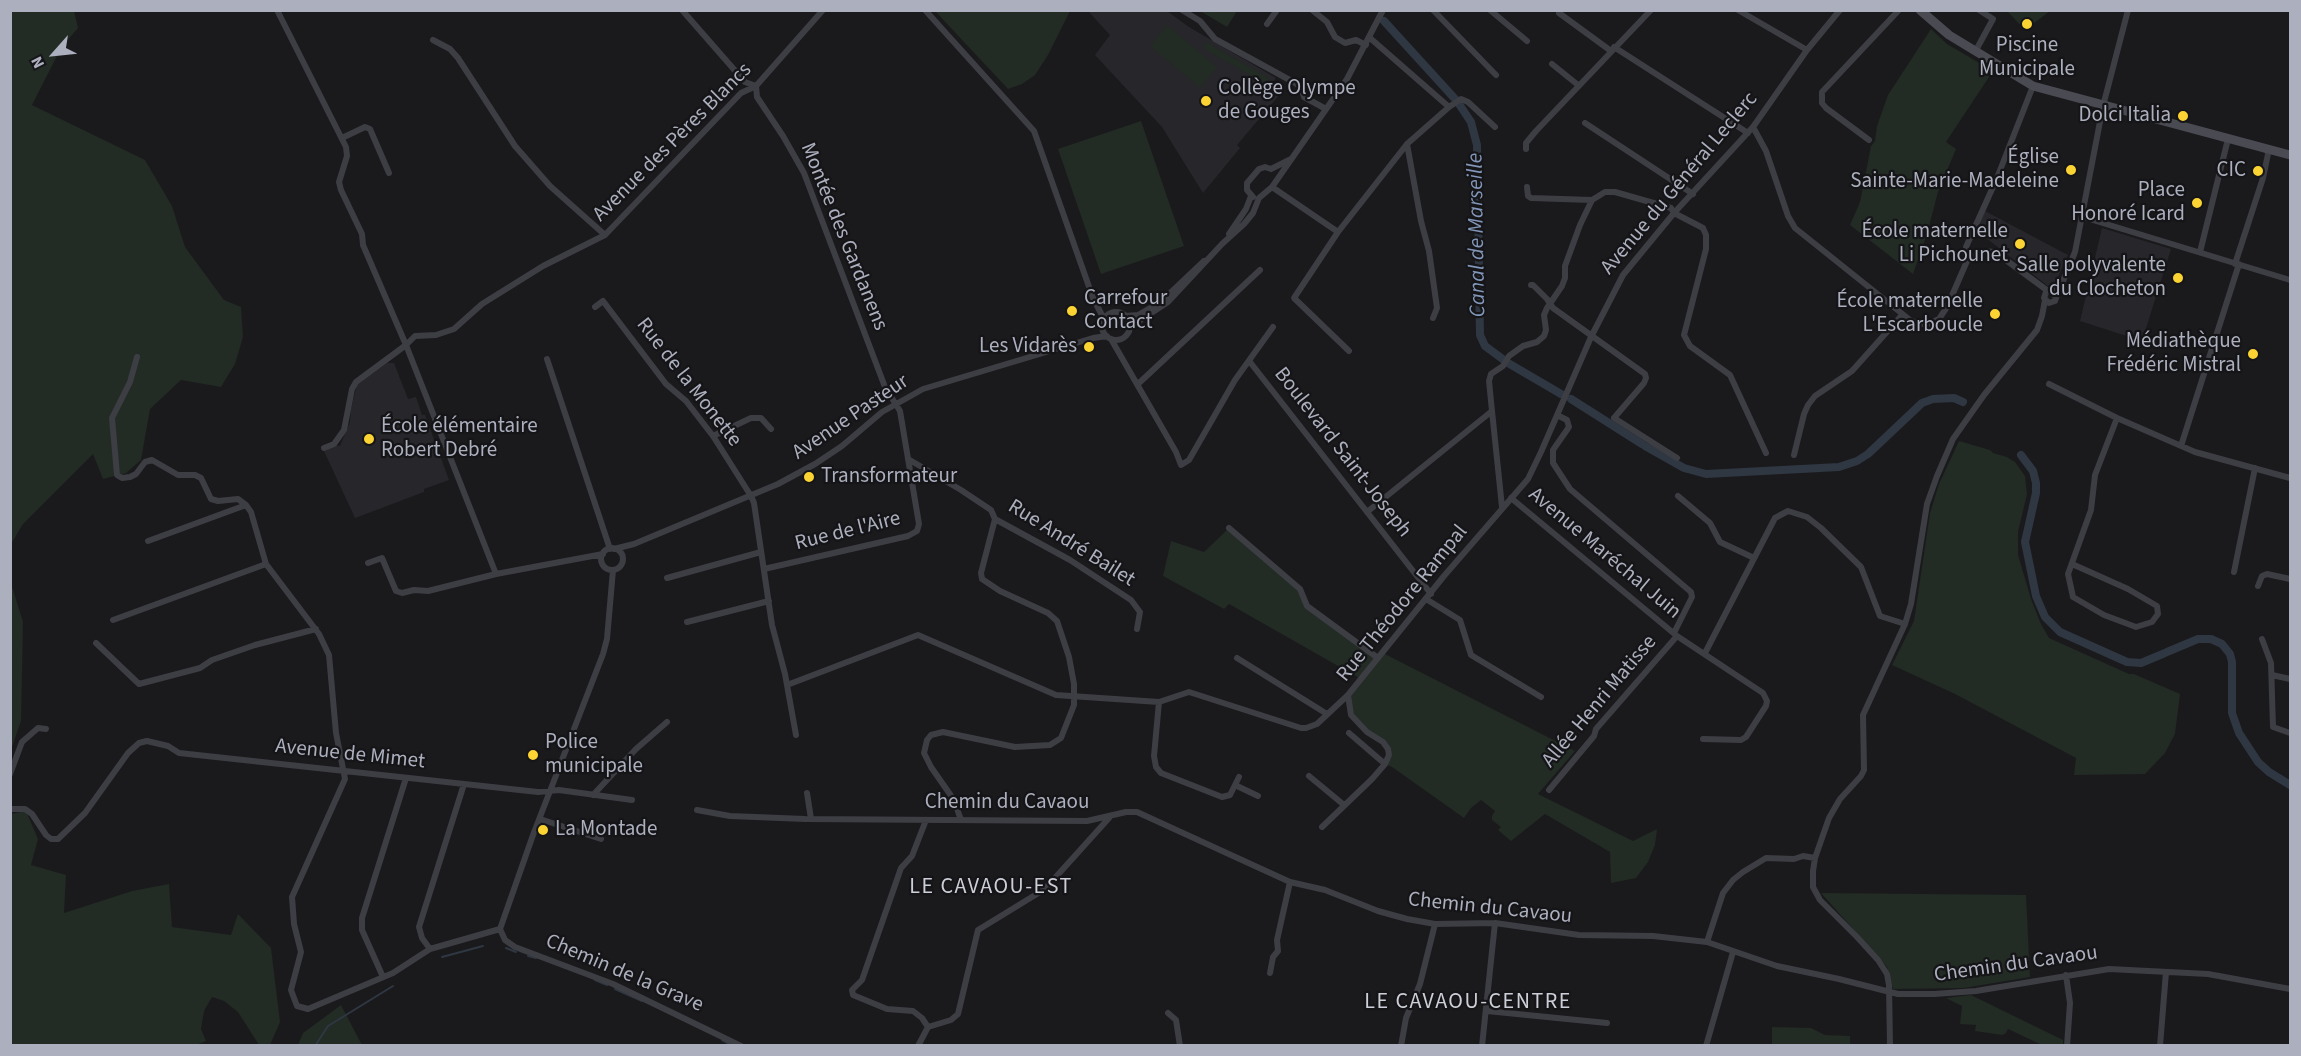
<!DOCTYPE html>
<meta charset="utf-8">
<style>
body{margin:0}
#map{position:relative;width:2301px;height:1056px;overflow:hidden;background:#1a1a1d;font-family:"Source Sans 3",sans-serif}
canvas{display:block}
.frame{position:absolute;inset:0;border:12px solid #acafbd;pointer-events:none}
.north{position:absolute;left:24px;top:24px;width:60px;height:60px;-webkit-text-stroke:4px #151518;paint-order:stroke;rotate:243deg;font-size:16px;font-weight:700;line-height:24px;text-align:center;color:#acafbd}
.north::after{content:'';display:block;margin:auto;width:21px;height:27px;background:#acafbd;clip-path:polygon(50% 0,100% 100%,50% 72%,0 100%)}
</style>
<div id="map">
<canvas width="2301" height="1056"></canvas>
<div class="frame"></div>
<div class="north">N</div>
</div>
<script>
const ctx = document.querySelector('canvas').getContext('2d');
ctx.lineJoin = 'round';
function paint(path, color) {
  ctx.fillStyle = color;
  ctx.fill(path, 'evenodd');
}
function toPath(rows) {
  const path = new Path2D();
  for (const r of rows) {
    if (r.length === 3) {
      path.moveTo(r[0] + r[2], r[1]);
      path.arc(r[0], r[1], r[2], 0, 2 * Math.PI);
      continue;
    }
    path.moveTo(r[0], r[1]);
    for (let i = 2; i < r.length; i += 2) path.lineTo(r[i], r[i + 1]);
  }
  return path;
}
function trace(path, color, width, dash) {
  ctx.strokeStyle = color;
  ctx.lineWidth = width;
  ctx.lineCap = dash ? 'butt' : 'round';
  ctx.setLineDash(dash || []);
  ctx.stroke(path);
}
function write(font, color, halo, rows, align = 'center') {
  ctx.font = font + ' "Source Sans 3",sans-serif';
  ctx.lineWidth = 4.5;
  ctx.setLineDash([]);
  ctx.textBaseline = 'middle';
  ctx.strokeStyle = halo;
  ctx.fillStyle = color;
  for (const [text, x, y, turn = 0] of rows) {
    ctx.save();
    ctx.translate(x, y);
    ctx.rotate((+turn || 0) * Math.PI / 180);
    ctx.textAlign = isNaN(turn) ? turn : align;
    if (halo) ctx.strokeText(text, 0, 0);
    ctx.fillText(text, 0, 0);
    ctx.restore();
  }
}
paint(toPath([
 [1087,10,1167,11,1189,27,1276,78,1271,84,1282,92,1237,145,1240,148,1203,193,1162,127,1095,55,1110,35],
 [1985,211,2068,255,2054,286,2048,286,1977,231],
 [2102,228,2171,249,2142,341,2080,321],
 [387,363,394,363,408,399,416,397,422,415,425,415,449,480,424,489,424,492,355,518,324,451,335,445,340,446,350,422,351,409,357,385]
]), '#27262a');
paint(toPath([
 [11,11,74,11,78,28,61,48,32,105,145,160,172,206,185,247,224,300,241,307,243,337,235,364,221,387,181,380,150,409,141,460,126,473,103,479,93,454,23,524,11,544],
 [935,11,1070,11,1048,55,1035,75,1022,84,1008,89],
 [1200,11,1237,10,1237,11,1227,27],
 [2007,11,2050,11,2025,30],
 [1167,25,1217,67,1200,88,1150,46],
 [1931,29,1947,44,1993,71,1946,142,1956,149,1938,192,1927,234,1913,274,1850,225,1860,202,1871,146,1875,141,1877,126,1888,95],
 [1206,42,1270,79,1266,84,1202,48],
 [1141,121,1184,246,1101,274,1058,149],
 [1959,441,1990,450,1993,453,2007,457,2015,462,2025,476,2027,494,2018,532,2018,555,2031,599,2041,624,2049,638,2129,674,2134,674,2180,694,2175,734,2165,753,2145,774,2074,775,2076,758,1955,694,1892,665,1914,621,1930,513,1939,484],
 [1229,528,1300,589,1307,606,1378,658,1383,653,1575,751,1538,794,1633,841,1657,829,1655,845,1648,862,1636,878,1611,883,1610,852,1545,814,1511,841,1498,830,1501,827,1492,820,1492,816,1495,811,1481,800,1471,808,1464,818,1392,767,1385,764,1388,749,1356,721,1348,695,1361,679,1229,604,1224,609,1163,576,1171,541,1204,552],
 [10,580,23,622,21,721,11,750],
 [26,811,38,839,31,865,66,875,64,913,132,891,169,884,172,927,231,935,238,914,271,948,280,1022,270,1045,259,1045,238,1012,224,1001,212,997,204,1011,201,1029,206,1041,196,1045,11,1046,11,814],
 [1821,893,2026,895,2030,977,1964,988,1893,989,1887,967],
 [1971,995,2063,1040,2063,1045,2042,1045,2008,1029,2006,1033,2002,1035,1975,1031,1976,1025,1960,1024,1962,1006,1946,998],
 [341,1005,362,1045,298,1045,303,1033],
 [1772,1027,1811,1028,1825,1035,1850,1036,1850,1045,1772,1045]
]), '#222b24');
trace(toPath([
 [506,948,516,952],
 [528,956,536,958],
 [442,957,483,946],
 [595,980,607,985],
 [615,989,642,1001],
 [722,1040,733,1046],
 [315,1046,328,1026,393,986]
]), '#2f3742', 2);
trace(toPath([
 [1384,21,1456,100],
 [1459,104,1471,122,1477,145,1480,335,1485,346,1504,360],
 [1508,363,1561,394],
 [1571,399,1642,444],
 [1645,446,1684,468,1706,474,1839,467,1857,461,1868,454,1922,403,1933,399,1954,398,1963,402],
 [2021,455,2033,471,2036,483,2036,493,2025,542,2036,596,2045,617,2060,632,2127,662,2141,663,2165,653],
 [2167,652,2198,639,2211,639,2222,644,2230,654,2232,662,2232,713,2239,733,2258,762,2269,772,2290,785]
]), '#2f3742', 8);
trace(toPath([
 [277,10,346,147,347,156,339,182,341,190,362,234,363,245,406,345,496,574],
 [682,10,745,82,756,86],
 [925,10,1034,131,1093,298,1104,319],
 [1182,10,1200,21,1215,39,1297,84,1302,90,1304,97,1326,109],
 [1312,10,1327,22,1335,37,1345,43,1356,40,1366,45],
 [1433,10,1496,75],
 [1490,10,1527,41],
 [1738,10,1807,50],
 [1559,13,1611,51],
 [1267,24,1277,10],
 [1370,38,1449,107],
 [433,40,450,49,458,58,515,146,550,186,605,235],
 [1614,47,1748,133],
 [1975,52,1993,19,1979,10],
 [1552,64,1578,85],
 [756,86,757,97,783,136,804,173,885,387,900,411,919,524,917,531,908,536,764,569],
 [1585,123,1693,194],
 [1753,127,1766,151,1788,216,1795,228,1910,320,1919,324,1928,324,1939,319,1947,307,1967,261,1982,251,1995,252,2048,291],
 [342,138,365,127,370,129,389,173],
 [1869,140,1826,108,1822,103,1822,92,1899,10],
 [1407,144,1421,221,1429,251,1437,308,1433,318],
 [1526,149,1526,143,1536,131,1651,10],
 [1271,169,1289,160],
 [1272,187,1338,232],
 [1527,187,1528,196,1531,198,1592,200],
 [1253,197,1247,190,1247,183,1259,169,1265,167,1271,169],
 [2083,217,2290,280],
 [1229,234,1246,209,1251,196],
 [2200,252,2228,139],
 [1967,261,1966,247,1997,178,2033,86],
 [2235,264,2263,178,2268,154,2267,149],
 [1531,285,1533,285,1547,299,1553,308,1645,374,1646,378,1644,383,1614,418,1677,458],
 [2052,291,2056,298,2055,301,2049,303,2044,298,2046,292,2052,291,2060,284],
 [2056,298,2075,252,2103,106,2128,10],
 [595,307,603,301,666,384,686,401,713,436,751,496,754,503,772,625,785,674,796,735],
 [1116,326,14],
 [1125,316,1138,315,1152,307,1165,298,1204,261],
 [1130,327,1168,302,1222,244,1244,224,1253,213,1259,198,1272,187,1347,79,1383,10],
 [1111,339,1176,452,1181,465,1189,460,1235,380,1273,327],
 [1349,351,1294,298,1338,232,1407,144,1449,107,1461,99,1468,102,1495,127],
 [137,357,130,382,112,418,117,475,122,478,130,477,136,474,145,462,152,460,178,475,195,475,201,478,211,499,218,501,238,499,246,505,251,512,266,564,319,634,329,655,336,733,345,779,292,897,294,924,301,952,291,990,297,1006,308,1009,393,973,430,949,500,929],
 [547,359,610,549],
 [1250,362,1431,594],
 [1138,384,1260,270],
 [2049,384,2117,418,2195,452,2290,478],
 [1557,415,1567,420,1569,427,1553,450,1553,463,1570,489,1691,592,1692,597,1674,633],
 [713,436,751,418,761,418,771,429],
 [2181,446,2239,264],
 [324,448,334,444,344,430,352,389,356,382,406,345,415,336,436,335,454,329,482,304,543,266,605,235,741,93,756,86,823,10],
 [1794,455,1804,414,1808,405,1815,396,1852,371,1902,315],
 [908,459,961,490,991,510,995,519,1070,560,1131,600,1140,612,1137,629],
 [1678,496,1710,523,1720,542,1754,558],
 [1511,498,1677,636,1763,693,1767,701,1766,706,1746,737,1741,740,1703,739],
 [1502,507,1492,411,1489,381,1491,374,1503,366,1509,356,1523,346,1537,342,1544,336,1546,330,1544,315,1547,308,1562,286,1565,278,1565,266,1580,225,1592,200,1605,192,1615,192,1671,208,1674,213,1703,228,1706,235,1706,249,1684,335,1690,346,1730,375,1766,453],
 [1367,512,1492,411],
 [1229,528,1300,589,1307,606,1378,658],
 [148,541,246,505],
 [612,559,11],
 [614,549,634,544,778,484,815,464,842,446,882,412,923,389,1093,338,1107,336],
 [368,563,382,558,396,591,402,593,414,590,428,591,496,574,603,554],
 [2072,564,2128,589,2157,606,2158,614,2152,622,2136,627,2104,615,2073,597,2068,574,2091,510,2095,475,2117,418],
 [2234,572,2255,468],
 [667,578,761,552],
 [2258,586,2262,576,2267,574,2290,579],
 [1426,599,1460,620,1471,655,1541,697],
 [113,620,266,564],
 [687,622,769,601],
 [2262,639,2271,663,2273,727,2290,733],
 [96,643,139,684,200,668,212,660,255,645,316,629],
 [1705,653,1775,518,1788,511,1807,517,1821,528,1861,567,1880,616,1905,624],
 [1237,658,1327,714],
 [2272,675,2290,679],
 [787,685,918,635,1056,695,1159,702,1189,692,1301,728,1306,728,1317,724,1348,695,1444,576,1528,479,1541,452,1591,337,1623,275,1674,213,1753,127,1807,50,1840,10],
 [1159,702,1154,756,1156,767,1161,773,1222,797,1230,795,1239,777],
 [1349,733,1385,764],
 [10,774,22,742,38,728,46,729],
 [1309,776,1344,805],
 [1235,785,1258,796],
 [1549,790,1594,736,1596,729,1677,636],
 [807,793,811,819],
 [593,795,636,749,667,722],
 [10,809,25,809,32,814,46,835,51,839,58,839,85,813,128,753,139,743,147,741,168,746,179,753,538,792,559,790,632,800],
 [697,810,730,816,805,819,1087,821,1126,812,1137,812,1290,882,1325,890,1378,911,1407,919,1435,924,1495,923,1579,935,1653,936,1707,942,1777,966,1839,979,1898,994,1934,994,1976,991,2109,969,2208,974,2290,989],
 [540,819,601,839],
 [926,820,912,856,901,868,862,980,852,990,853,995,887,1009,913,1011,922,1018,928,1027],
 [961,820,954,800,931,767,924,753,927,740,931,735,943,732,1015,747,1050,745,1061,738,1074,705,1074,684,1069,657,1057,621,1048,613,1000,591,982,579,981,573,995,519],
 [1322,827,1372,779,1385,764,1389,755,1388,749,1383,742,1367,732,1351,715,1348,695],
 [500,929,533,835,603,654,607,639,613,570],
 [500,929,505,940,515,947,613,984,741,1046],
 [1707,942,1723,893,1733,880,1743,872,1766,858,1794,859,1803,856,1815,858],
 [430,949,422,938,419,927,464,784],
 [1270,973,1273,957,1278,951,1277,940,1290,882],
 [2066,975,2070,1003,2067,1046],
 [383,977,362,930,362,918,406,778],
 [1487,1011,1607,1023],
 [1168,1013,1176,1020,1180,1046],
 [918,1046,928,1027,951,1020,958,1014,978,930,1045,889,1109,818],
 [1401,1046,1406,1018,1420,984,1435,924],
 [1482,1046,1495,923],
 [1706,1046,1733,952],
 [1890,1046,1889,985,1887,974,1878,960,1857,937,1820,900,1813,887,1813,871,1815,858,1829,818,1840,799,1861,776,1864,770,1863,715,1905,624,1911,604,1927,504,1937,476,1953,439,1984,395,2037,330,2042,316,2045,300],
 [2160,1046,2166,972]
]), '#3d3d44', 6);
trace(toPath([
 [1920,10,1949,35,2033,86,2290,155]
]), '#494a52', 9);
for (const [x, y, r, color] of [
 [2027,24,6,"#fbd434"],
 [1206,101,6,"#fbd434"],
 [2183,116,6,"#fbd434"],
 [2071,170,6,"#fbd434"],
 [2258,171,6,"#fbd434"],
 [2197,203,6,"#fbd434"],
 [2020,244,6,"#fbd434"],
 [2178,278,6,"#fbd434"],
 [1072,311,6,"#fbd434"],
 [1995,314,6,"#fbd434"],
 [1089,347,6,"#fbd434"],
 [2253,354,6,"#fbd434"],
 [369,439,6,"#fbd434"],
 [809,477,6,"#fbd434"],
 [533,755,6,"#fbd434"],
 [543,830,6,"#fbd434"]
]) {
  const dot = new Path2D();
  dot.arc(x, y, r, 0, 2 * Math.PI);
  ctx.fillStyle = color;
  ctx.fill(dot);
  trace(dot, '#151518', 2);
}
write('21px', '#acafbd', '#151518', [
 ["Piscine",2027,46,"center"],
 ["Municipale",2027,70,"center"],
 ["Collège Olympe",1218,89,"left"],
 ["de Gouges",1218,113,"left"],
 ["Dolci Italia",2171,116],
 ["Église",2059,158],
 ["Sainte-Marie-Madeleine",2059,182],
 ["CIC",2246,171],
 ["Place",2185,191],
 ["Honoré Icard",2185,215],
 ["École maternelle",2008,232],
 ["Li Pichounet",2008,256],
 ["Salle polyvalente",2166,266],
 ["du Clocheton",2166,290],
 ["Carrefour",1084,299,"left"],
 ["Contact",1084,323,"left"],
 ["École maternelle",1983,302],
 ["L'Escarboucle",1983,326],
 ["Médiathèque",2241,342],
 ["Frédéric Mistral",2241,366],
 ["Les Vidarès",1077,347],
 ["École élémentaire",381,427,"left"],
 ["Robert Debré",381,451,"left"],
 ["Transformateur",821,477,"left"],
 ["Police",545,743,"left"],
 ["municipale",545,767,"left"],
 ["La Montade",555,830,"left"]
], 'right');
write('21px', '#acafbd', '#151518', [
 ["Avenue des Pères Blancs",673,143,-45],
 ["Avenue du Général Leclerc",1680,184,-50],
 ["Montée des Gardanens",843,237,68],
 ["Rue de la Monette",688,383,52],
 ["Avenue Pasteur",851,418,-34],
 ["Boulevard Saint-Joseph",1342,453,52],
 ["Rue de l'Aire",848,532,-14],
 ["Rue André Bailet",1071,544,32],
 ["Avenue Maréchal Juin",1604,554,40],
 ["Rue Théodore Rampal",1403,604,-51],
 ["Allée Henri Matisse",1600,702,-50],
 ["Avenue de Mimet",350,755,6],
 ["Chemin du Cavaou",1007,803],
 ["Chemin du Cavaou",1490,909,6],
 ["Chemin du Cavaou",2016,965,-8],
 ["Chemin de la Grave",624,974,23]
]);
write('italic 22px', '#8297b9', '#151518', [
 ["Canal de Marseille",1478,235,-91]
]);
ctx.letterSpacing = '1.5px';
write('22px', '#cdcfd8', '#151518', [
 ["LE CAVAOU-EST",991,888],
 ["LE CAVAOU-CENTRE",1468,1003]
]);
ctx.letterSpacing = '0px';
</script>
